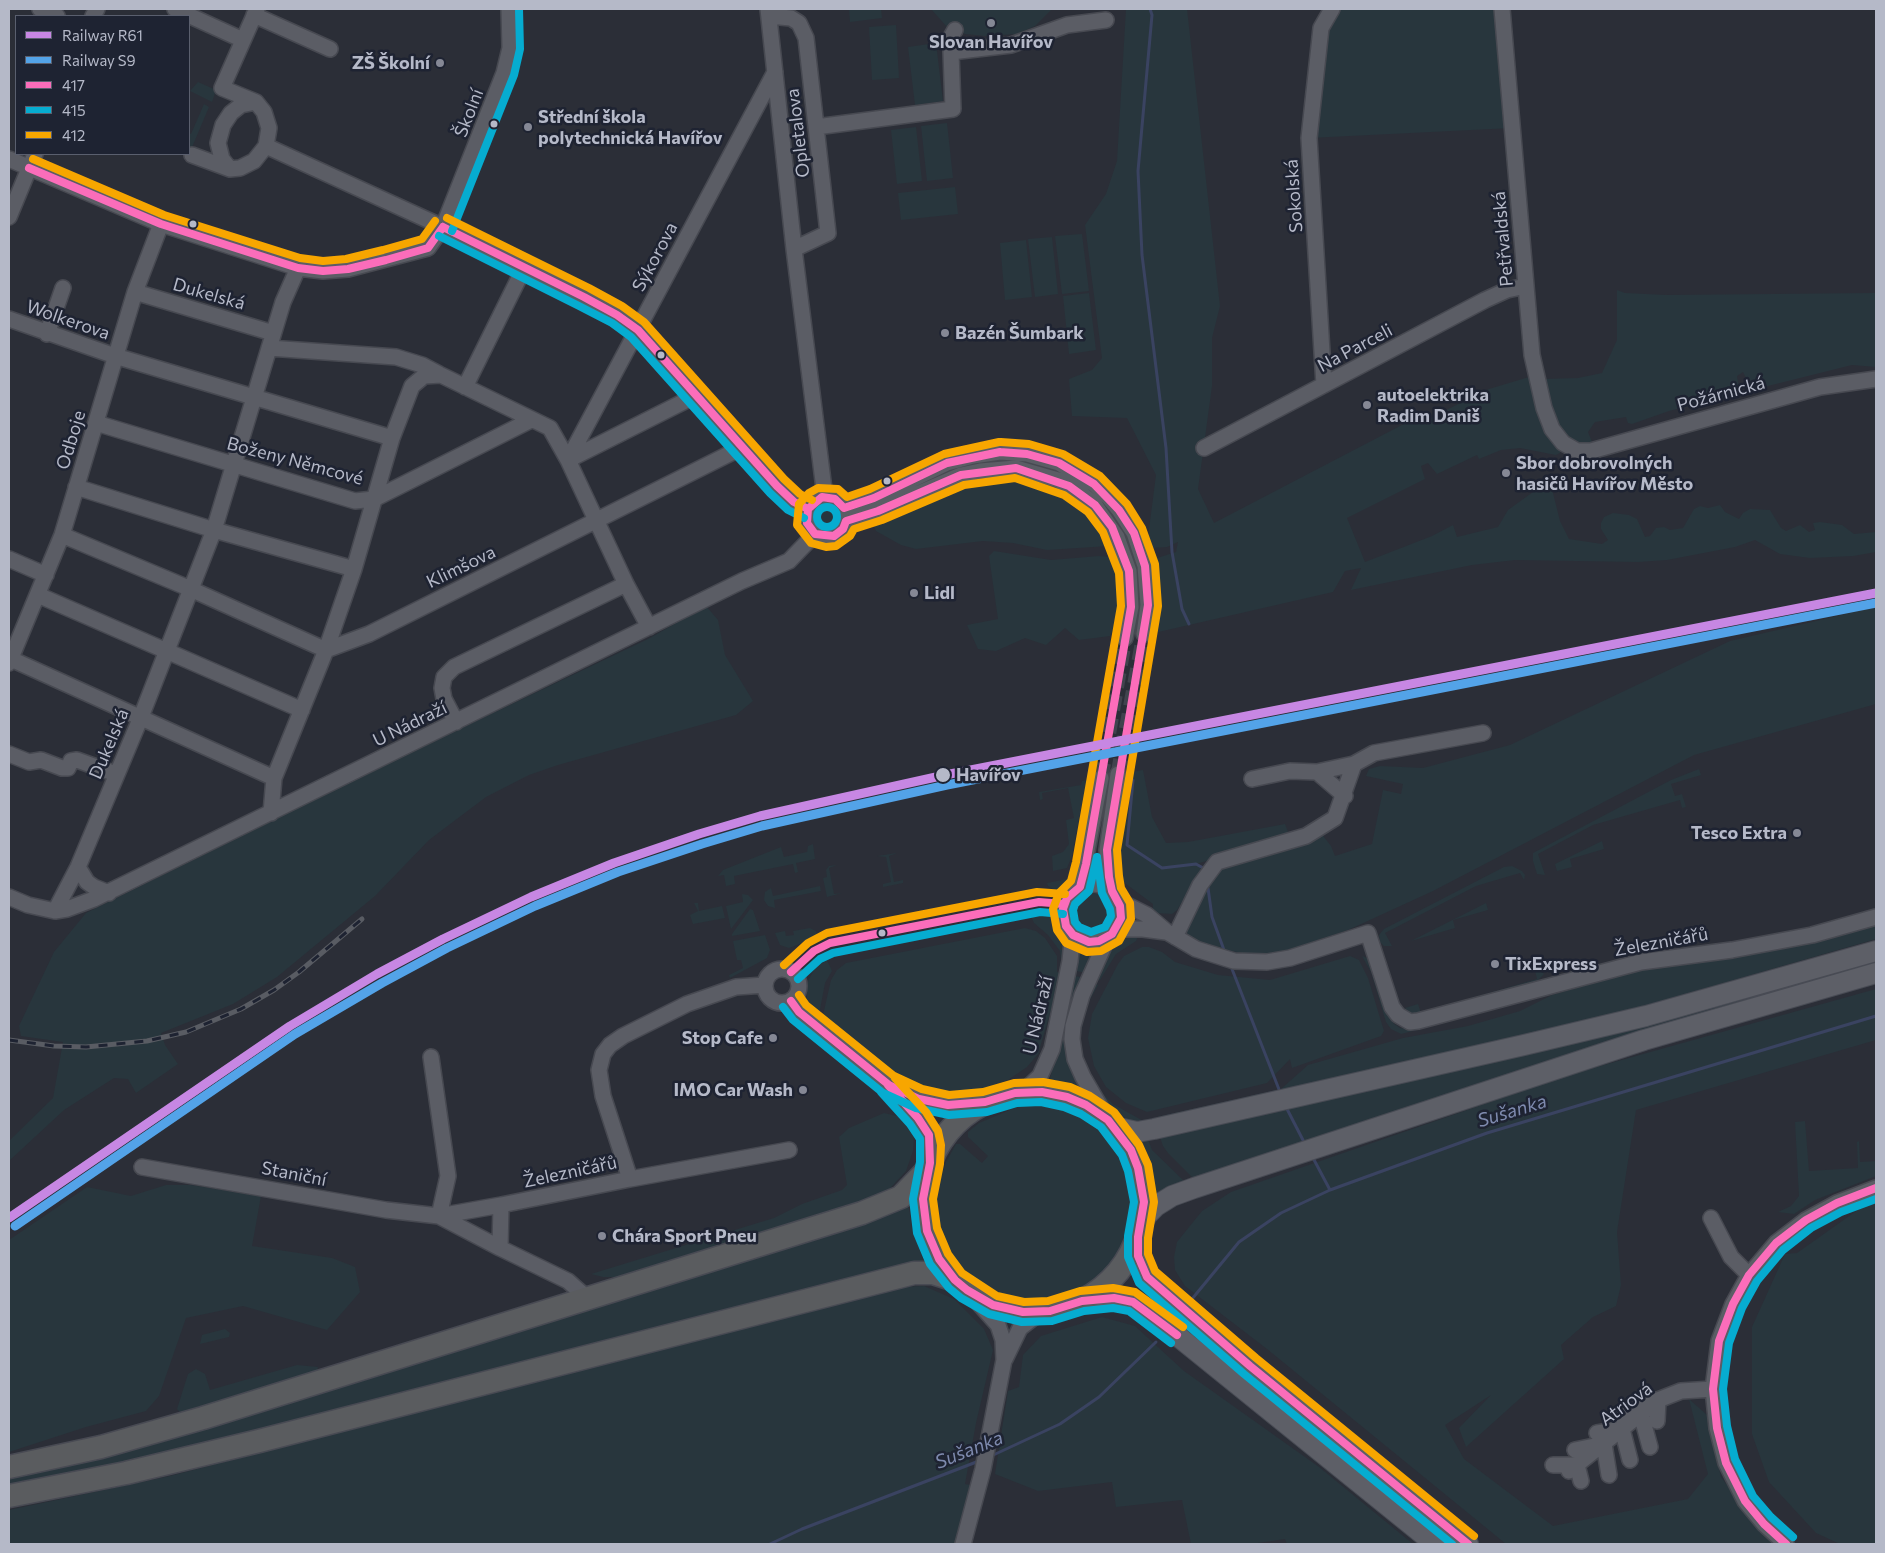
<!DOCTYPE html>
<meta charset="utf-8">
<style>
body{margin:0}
#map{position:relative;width:1885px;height:1553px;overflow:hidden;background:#2b2e37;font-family:Commissioner,sans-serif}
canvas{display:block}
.frame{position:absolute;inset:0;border:10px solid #b5b9c8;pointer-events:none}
.legend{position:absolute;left:15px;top:15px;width:175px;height:140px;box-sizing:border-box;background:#1e2332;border:1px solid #5a5f6e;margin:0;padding:6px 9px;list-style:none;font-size:15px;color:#b5b9c8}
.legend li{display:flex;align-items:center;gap:10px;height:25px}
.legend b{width:25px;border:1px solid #5a5f6e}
</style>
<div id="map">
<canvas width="1885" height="1553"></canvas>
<div class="frame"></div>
<ul class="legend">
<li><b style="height:6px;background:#c787e3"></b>Railway R61</li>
<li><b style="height:6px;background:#53a3e8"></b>Railway S9</li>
<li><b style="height:6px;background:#fb6dba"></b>417</li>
<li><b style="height:6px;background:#06acd0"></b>415</li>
<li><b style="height:6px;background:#f7a600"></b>412</li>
</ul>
</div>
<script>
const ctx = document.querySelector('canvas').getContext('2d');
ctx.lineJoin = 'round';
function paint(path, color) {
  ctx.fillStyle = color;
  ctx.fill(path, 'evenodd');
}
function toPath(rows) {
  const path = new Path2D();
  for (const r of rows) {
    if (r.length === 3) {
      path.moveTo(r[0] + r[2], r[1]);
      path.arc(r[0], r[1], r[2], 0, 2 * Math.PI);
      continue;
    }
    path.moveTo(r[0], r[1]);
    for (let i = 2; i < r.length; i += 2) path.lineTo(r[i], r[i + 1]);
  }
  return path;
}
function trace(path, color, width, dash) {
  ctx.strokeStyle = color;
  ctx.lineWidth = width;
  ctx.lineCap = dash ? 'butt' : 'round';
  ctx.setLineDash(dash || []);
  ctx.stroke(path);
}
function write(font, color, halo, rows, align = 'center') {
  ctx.font = font + ' Commissioner,sans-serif';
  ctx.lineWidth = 5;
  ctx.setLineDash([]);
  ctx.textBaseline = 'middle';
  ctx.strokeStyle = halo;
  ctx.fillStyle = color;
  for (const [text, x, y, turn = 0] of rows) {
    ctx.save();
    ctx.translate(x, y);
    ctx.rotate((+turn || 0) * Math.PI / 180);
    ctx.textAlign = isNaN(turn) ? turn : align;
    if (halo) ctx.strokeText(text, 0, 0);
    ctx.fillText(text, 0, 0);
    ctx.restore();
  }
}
paint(toPath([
 [849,9,881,9,882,18,850,22],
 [931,9,1052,9,1035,26,1017,34,985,36,965,34,947,27],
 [1126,9,1187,9,1220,306,1212,338,1212,386,1198,489,1214,523,1423,414,1426,420,1489,389,1529,377,1539,417,1561,449,1560,453,1556,455,1520,448,1501,450,1479,459,1477,455,1437,474,1428,463,1421,466,1425,479,1347,518,1365,562,1432,536,1453,525,1457,537,1498,527,1508,510,1547,482,1551,485,1560,521,1569,539,1602,544,1608,540,1601,529,1601,523,1604,517,1613,513,1629,515,1637,519,1645,537,1650,536,1656,528,1664,527,1670,530,1683,528,1694,509,1700,506,1708,508,1720,505,1725,512,1739,519,1743,513,1750,509,1770,510,1781,528,1786,531,1800,525,1809,532,1815,530,1813,523,1820,522,1842,525,1854,534,1876,532,1876,552,1853,556,1810,558,1780,554,1755,540,1735,547,1667,560,1638,562,1515,560,1472,565,1351,590,1361,568,1345,571,1333,592,1154,633,1154,579,1151,560,1176,552,1178,542,1167,547,1152,548,1148,537,1156,475,1127,418,1072,416,1069,379,1092,370,1102,358,1085,225,1106,194,1117,161],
 [1332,9,1503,9,1512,128,1309,138],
 [896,25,899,78,872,80,869,27],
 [936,43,943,101,915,105,908,47],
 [198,82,216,90,212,102,190,91],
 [204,104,209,107,190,152,189,133,191,134],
 [947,123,953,178,927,181,921,126],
 [916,127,922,181,897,184,891,130],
 [955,187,958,214,901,220,898,193],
 [1082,234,1089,291,1062,294,1055,236],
 [1052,237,1058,294,1035,297,1028,239],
 [1026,240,1032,297,1005,300,1000,243],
 [1617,290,1625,293,1666,295,1876,293,1876,367,1852,365,1752,390,1743,372,1737,376,1740,393,1669,411,1632,424,1628,423,1626,417,1595,422,1588,432,1592,442,1578,445,1567,439,1556,422,1543,379,1578,378,1602,373,1617,340],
 [1089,293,1096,350,1069,354,1063,296],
 [995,479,1023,480,1057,492,1081,508,1098,528,1109,546,1047,550,1013,543,983,541,916,549,901,545,876,531,874,526,942,494,966,484],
 [827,517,14],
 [994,551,1051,560,1099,556,1110,557,1116,563,1121,605,1117,621,1110,636,1079,640,1065,628,1046,645,1025,638,996,651,978,649,967,625,998,619,989,556],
 [706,606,718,620,725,655,753,701,736,715,558,765,529,775,486,797,429,840,375,896,277,977,233,1004,161,1033,165,1045,178,1064,136,1093,128,1079,114,1078,64,1110,9,1161,9,1141,53,1098,63,1042,21,1036,19,1026,54,952,86,913,405,755,650,638],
 [1876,607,1876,704,1694,755,1433,891,1348,930,1289,950,1258,955,1210,948,1194,940,1187,933,1187,924,1214,874,1222,867,1320,832,1331,846,1335,856,1372,844,1383,790,1401,794,1403,784,1366,776,1369,769,1380,766,1423,768,1510,745,1730,641],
 [1699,769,1701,775,1671,784,1675,796,1682,794,1686,807,1682,808,1680,800,1593,825,1538,854,1545,875,1537,874,1533,861,1533,853,1671,780],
 [1143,770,1152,817,1166,843,1188,842,1285,824,1290,837,1196,864,1203,868,1177,910,1172,914,1157,913,1153,911,1153,904,1122,881,1113,867,1113,851,1126,773],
 [1093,779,1081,808,1072,856,1067,868,1053,871,1052,856,1063,852,1069,844,1066,820,1074,818,1068,788,1042,793,1043,799,1040,800,1039,792,1081,785,1082,781],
 [1602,841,1604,849,1570,859,1572,867,1557,871,1555,864],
 [813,844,815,859,796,863,798,872,795,873,793,864,734,876,735,884,726,886,724,875,718,876,723,870,781,847,784,857,807,852,808,846],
 [897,853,889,856,894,882,903,880,903,883,883,887,883,884,891,882,886,857,877,856],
 [837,865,829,868,834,894,842,893,827,897,823,878,827,877,826,870,829,866],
 [1512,866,1522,871,1525,875,1524,880,1520,873,1476,886,1385,933,1392,946,1384,946,1380,942,1379,935,1384,929,1504,867],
 [1077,874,1066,887,1055,890,1048,886,1047,883,1072,878],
 [820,886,821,891,774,900,775,908,768,906,764,900,765,892,771,888,773,896],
 [1092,913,20],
 [742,894,748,895,753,900,731,929,726,906,743,902],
 [694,903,698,903,699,911,722,906,725,918,693,924,690,915,698,911],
 [1486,903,1488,910,1453,920,1455,928,1411,941],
 [750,909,753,910,760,931,732,936,732,934],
 [1040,910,1053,917,1062,931,1066,945,1062,967,1060,951,1048,935,1034,923,1031,916,1030,911],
 [1876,921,1876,939,1654,1003,1572,1024,1157,1121,1157,1117,1281,1089,1308,1065,1403,1038,1468,1026,1520,1011,1552,995,1587,985,1586,981],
 [810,928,816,931,818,937,789,948,780,945,775,933,785,931,786,936,794,935,793,931],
 [1025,928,1036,931,1045,938,1057,956,1057,972,1062,973,1038,1054,1027,1067,1008,1080,962,1096,936,1097,907,1086,823,1015,831,980,837,970,846,963],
 [1139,934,1136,941,1116,954,1100,980,1095,977,1112,941,1119,936],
 [765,935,770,950,767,958,730,978,729,975,743,968,741,960,737,960,733,941],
 [1079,945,1095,948,1086,973,1072,970],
 [1142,947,1149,947,1162,952,1175,962,1218,975,1270,980,1350,956,1359,960,1368,978,1384,1031,1381,1036,1292,1068,1290,1059,1267,1083,1147,1112,1126,1103,1106,1087,1094,1066,1088,1038,1092,1014,1118,964,1124,956],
 [1362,956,1370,959,1393,1023,1400,1028,1417,1030,1401,1034,1391,1029,1386,1022,1371,972],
 [1876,958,1876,965,1198,1183,1168,1153,1163,1146,1160,1137],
 [827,960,832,971,825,983,819,1015,807,999,806,985,815,968],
 [1540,970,1544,974,1535,983,1428,1014,1411,1014,1405,1008,1418,1004,1421,1013,1537,979,1535,971],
 [1071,975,1084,978,1071,1013,1081,1087,1078,1089,1050,1080],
 [1092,982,1098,985,1086,1007,1080,1038,1086,1069,1101,1092,1113,1104,1145,1122,1131,1121,1118,1114,1105,1102,1083,1070,1077,1035],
 [1876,989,1876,1040,1636,1110,1617,1232,1621,1285,1616,1306,1593,1317,1561,1345,1564,1359,1466,1447,1459,1428,1491,1395,1445,1425,1464,1459,1553,1526,1688,1499,1708,1474,1689,1399,1707,1415,1721,1477,1758,1526,1777,1544,1506,1544,1267,1349,1185,1286,1175,1270,1174,1257,1177,1242,1202,1211,1231,1192,1568,1075],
 [1034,1100,1052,1101,1077,1110,1105,1130,1124,1160,1132,1191,1133,1208,1125,1257,1113,1271,1097,1285,1070,1296,1046,1302,1025,1305,1002,1300,966,1282,949,1264,938,1244,932,1219,935,1195,946,1162,956,1144,960,1144,982,1163,988,1156,968,1137,968,1132,979,1123],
 [884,1113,906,1118,914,1137,913,1151,906,1171,882,1197,619,1277,603,1277,591,1274,774,1218,802,1204,842,1190,847,1185,839,1137,849,1128],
 [1805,1121,1809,1171,1858,1168,1857,1142,1859,1141,1860,1162,1876,1161,1876,1176,1815,1200,1794,1214,1778,1212,1791,1206,1799,1196,1795,1122],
 [1148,1139,1152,1150,1183,1180,1186,1187,1152,1198,1148,1173,1138,1144,1140,1141],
 [166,1185,191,1185,261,1196,252,1246,332,1258,355,1267,360,1292,327,1330,243,1306,186,1318,159,1396,146,1411,86,1427,9,1452,9,1240,87,1187,131,1196],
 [1876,1197,1876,1544,1840,1544,1816,1533,1769,1482,1752,1434,1752,1327,1785,1254,1797,1253],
 [906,1207,909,1208,912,1228,924,1262,367,1405,9,1489,9,1473],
 [924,1286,954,1299,984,1329,993,1350,976,1423,965,1484,970,1485,956,1544,9,1544,9,1510,170,1476,900,1287],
 [1102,1317,1135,1326,1184,1371,1319,1467,1413,1544,1287,1544,1285,1539,1251,1544,1191,1544,1182,1500,1116,1507,1112,1482,1038,1491,995,1474,1008,1391,1019,1387,1023,1355,1041,1336],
 [225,1329,230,1333,229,1337,200,1344,202,1335],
 [297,1365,318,1367,317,1372,184,1412,180,1412,177,1409,188,1374,196,1369,205,1374,210,1390]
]), '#28363d');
trace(toPath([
 [1150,9,1152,15,1138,171,1142,255,1166,448,1172,552,1182,609,1189,624],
 [1133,780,1127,845,1162,868,1196,864,1205,869],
 [1208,888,1212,917,1224,950],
 [1232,969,1280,1092],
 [1286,1107,1305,1144],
 [1312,1156,1330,1190],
 [1192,1299,1239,1242,1281,1213,1330,1190,1487,1133,1876,1016],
 [989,1457,1060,1424,1099,1397,1156,1342],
 [770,1544,802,1529,979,1461]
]), '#3a4361', 3);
trace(toPath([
 [1118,774,1144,634],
 [1101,778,1125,638]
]), '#40434d', 15, [15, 8]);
const minor = toPath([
 [40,9,57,16],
 [175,9,243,40],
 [768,9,794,249,825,497],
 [1502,9,1532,355,1544,408,1552,429,1563,443,1577,451,1591,451,1820,387,1876,379],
 [254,15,330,49],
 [93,16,97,9],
 [769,16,791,18,799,23,806,38,828,233,794,249],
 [951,52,951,37,955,30],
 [816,127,953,109,951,52,1011,45,1067,25,1106,20],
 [266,146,443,227,617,315,638,330,661,355,777,486,794,502,808,509],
 [192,155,230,169,240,168,254,161,266,146,269,128,264,112,256,102,222,88,257,9],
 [9,159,161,224,298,268,323,271,348,269,428,248,443,227,504,73,510,48,509,9],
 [230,169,222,159,218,143,223,125,231,113,241,105,256,102],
 [9,217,35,154],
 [135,292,273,333],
 [9,319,115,356,392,438],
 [47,334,63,288],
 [269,348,396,357,422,365,439,374],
 [1324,385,1309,138,1321,28,1332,9],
 [465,387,524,268],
 [96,423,355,501,374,499,531,420],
 [1204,448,1485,300,1507,290,1526,286],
 [568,460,775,72],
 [568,460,697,395],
 [76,487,214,530,354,569],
 [826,517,20],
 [844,508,874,498,947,463,973,456,1000,452,1027,454,1059,463,1094,484,1108,497,1119,510,1134,533,1145,566,1148,605,1144,634],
 [846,521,878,511,961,475,980,471,1016,468,1058,480,1082,494,1095,505,1117,537,1129,571,1131,607,1125,638],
 [62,535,186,587,326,650,369,634,743,447],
 [9,559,46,575],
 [38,595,302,710],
 [11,659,274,778],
 [9,663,62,535,135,292,161,224],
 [456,722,444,699,442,688,444,677,454,667,626,584],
 [9,754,29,762,41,760,62,768,68,768,71,761,77,760,116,774],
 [1317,772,1345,796],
 [1252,779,1290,771,1317,772,1354,764,1374,753,1483,733],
 [271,813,274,778,326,650,354,569,392,438,412,386,424,376,441,375,550,428,568,460,626,584,649,627],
 [78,867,87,882,94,887,109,893],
 [1092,913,29],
 [1080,887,1101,778],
 [1112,891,1107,850,1118,774],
 [9,897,28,905,55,911,67,909,94,899,742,581,789,561,815,534],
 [1119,901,1147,915,1167,932,1196,949,1234,961,1267,962,1290,958,1368,933,1392,1007,1398,1015,1410,1022,1418,1021,1641,962,1732,950,1812,935,1876,917],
 [55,911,78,867,141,717,214,530,283,302,298,268],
 [1116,929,1143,929,1166,932],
 [1175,937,1200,885,1217,862,1306,836,1335,818,1354,764],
 [782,986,17],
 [791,1001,799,1012,889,1085,918,1118,929,1135,931,1146,930,1163],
 [431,1057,448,1176,439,1216,501,1205],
 [895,1088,919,1099,948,1105,985,1102],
 [1015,1093,1027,1088,1040,1076,1052,1049,1070,961,1072,941,1069,931],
 [1108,1120,1083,1077,1075,1059,1072,1039,1073,1026,1082,995,1108,937],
 [142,1167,386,1210,439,1216,500,1248],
 [630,1179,789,1150],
 [1711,1218,1731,1257,1749,1275],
 [587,1298,568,1281,500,1248,501,1205,630,1179,603,1096,599,1070,603,1054,610,1045,623,1036,687,1004,736,987,765,985],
 [1005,1359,1020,1328,1033,1318,1050,1311],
 [1641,1400,1658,1400,1657,1421],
 [1619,1415,1641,1414,1650,1447],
 [1597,1433,1622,1429,1630,1460],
 [1575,1450,1604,1444,1609,1475],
 [1553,1465,1577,1465,1581,1481],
 [1569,1471,1658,1400,1681,1391,1713,1389],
 [963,1544,983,1469,1004,1360,1003,1340,998,1325,967,1290],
 [1786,1544,1764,1524,1745,1501,1726,1463,1717,1428,1713,1389,1719,1341,1733,1304,1749,1275,1776,1243,1806,1220,1837,1203,1876,1188]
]);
const major = toPath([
 [1114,1127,1137,1132,1154,1129,1524,1045,1646,1016,1876,951],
 [1141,1225,1147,1215,1156,1206,1172,1196,1194,1188,1644,1040,1876,973],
 [1138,1237,1138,1256,1142,1267,1154,1285,1468,1544],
 [1082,1301,1114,1298,1133,1302,1148,1312,1435,1544]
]);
const highway = toPath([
 [1033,1202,110],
 [9,1467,101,1447,203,1418,862,1213,901,1197,927,1170],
 [9,1496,126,1473,259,1441,914,1273,933,1273,955,1280]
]);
trace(minor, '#474951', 18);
trace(major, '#484b54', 22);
trace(highway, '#484a53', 25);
trace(minor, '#5b5d65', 15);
trace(major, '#5d5f67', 20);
trace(highway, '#5a5c5f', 22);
const rail = toPath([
 [9,1040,54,1046,86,1047,147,1041,186,1032,241,1009,274,990,299,972,362,919]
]);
trace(rail, '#595c63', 5);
trace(rail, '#1e2332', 3, [9]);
trace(toPath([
 [29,168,161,224,298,268,323,271,348,269,386,260,428,248,443,227],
 [443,227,584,297,617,315,638,330,777,486,794,502,808,509],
 [1000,452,1027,454,1059,463,1094,484,1119,510,1134,533,1145,566,1148,605,1107,850,1109,877,1112,891,1120,906,1121,918,1112,934,1099,941,1089,942,1073,935,1066,926,1063,909,1067,898,1080,887,1086,864,1131,607,1129,571,1112,527,1095,505,1069,486,1016,468,961,475,878,511,846,521,843,529,834,536,815,534,807,523,808,509,822,497,835,499,844,508,874,498,947,463,1000,452],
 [791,972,814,951,830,943,1039,902,1064,904],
 [791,1001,799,1012,889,1085,919,1099,948,1105,985,1102,1015,1093,1042,1092,1067,1097,1086,1105,1108,1120,1131,1150,1138,1168,1144,1202,1138,1237,1138,1256,1147,1277,1250,1366,1468,1544],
 [888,1085,918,1118,929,1135,930,1163,923,1199,927,1231,939,1259,955,1280,967,1290,993,1305,1023,1312,1050,1311,1082,1301,1114,1298,1133,1302,1177,1335],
 [1786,1544,1764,1524,1745,1501,1726,1463,1717,1428,1713,1389,1719,1341,1733,1304,1749,1275,1776,1243,1806,1220,1837,1203,1876,1188]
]), '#fb6dba', 8);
trace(toPath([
 [452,231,514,75,520,49,519,9],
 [439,236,579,306,612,323,631,337,770,493,788,510,804,518],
 [827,517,10],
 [1097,857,1102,893,1110,909,1111,916,1105,927,1091,932,1079,927,1075,922,1073,910,1075,904,1089,891,1097,857],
 [798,979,820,959,833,953,1040,912,1063,914],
 [783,1007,793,1020,883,1093,916,1108,949,1115,987,1112,1017,1103,1041,1102,1064,1107,1081,1114,1101,1127,1122,1155,1128,1171,1134,1202,1128,1236,1128,1257,1139,1283,1244,1374,1452,1544],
 [881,1092,910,1124,920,1139,920,1162,913,1199,917,1233,930,1264,949,1288,961,1298,989,1314,1022,1322,1052,1321,1084,1311,1113,1308,1129,1311,1171,1343],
 [1793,1537,1771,1517,1753,1496,1735,1459,1727,1426,1723,1389,1729,1343,1742,1308,1757,1281,1783,1250,1811,1228,1841,1212,1876,1199]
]), '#06acd0', 8);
trace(toPath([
 [33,159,164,215,300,258,323,261,346,259,383,250,422,239,435,221],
 [447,218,589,288,622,306,644,322,784,479,800,494,812,500],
 [999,442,944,454,870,489,847,497,838,489,818,488,809,493,799,504,797,525,811,543,826,547,836,546,850,536,854,529,882,520,964,485,1015,478,1064,495,1088,512,1103,532,1119,573,1121,606,1076,862,1071,881,1059,893,1053,909,1057,930,1066,943,1087,952,1101,951,1119,941,1131,919,1130,903,1121,888,1119,876,1117,850,1158,606,1155,564,1142,528,1127,504,1100,476,1063,454,1029,444,1001,442],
 [784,965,808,943,827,933,1037,892,1065,894],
 [799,995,806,1005,894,1076,922,1089,949,1095,983,1092,1014,1083,1043,1082,1070,1087,1090,1096,1114,1112,1139,1145,1148,1165,1154,1202,1148,1238,1148,1254,1155,1271,1256,1358,1474,1536],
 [895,1078,926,1112,938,1131,941,1145,940,1164,933,1199,937,1228,948,1254,962,1273,997,1296,1024,1302,1048,1301,1080,1291,1113,1288,1135,1292,1183,1327]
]), '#f7a600', 8);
trace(toPath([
 [9,1218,290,1026,377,974,443,939,531,897,614,863,699,834,760,816,945,775,1876,593]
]), '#c787e3', 9);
trace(toPath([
 [15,1226,295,1034,382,983,447,948,535,906,618,872,702,844,762,826,947,785,1876,603]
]), '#53a3e8', 9);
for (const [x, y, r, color] of [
 [991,23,5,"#858895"],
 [440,63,5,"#858895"],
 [494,124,4.5,"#b5b9c8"],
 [528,127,5,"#858895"],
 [193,224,4.5,"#b5b9c8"],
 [945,333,5,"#858895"],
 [661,355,4.5,"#b5b9c8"],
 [1367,405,5,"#858895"],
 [1506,473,5,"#858895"],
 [887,481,4.5,"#b5b9c8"],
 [914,593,5,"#858895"],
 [943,775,8,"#b5b9c8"],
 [1797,833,5,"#858895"],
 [882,933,4.5,"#b5b9c8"],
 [1495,964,5,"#858895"],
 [773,1038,5,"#858895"],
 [803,1090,5,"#858895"],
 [602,1236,5,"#858895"]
]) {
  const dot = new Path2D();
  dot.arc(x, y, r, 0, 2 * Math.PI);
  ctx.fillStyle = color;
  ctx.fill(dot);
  trace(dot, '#1e2332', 2);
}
write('bold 18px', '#b5b9c8', '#1e2332', [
 ["Slovan Havířov",991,42,"center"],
 ["ZŠ Školní",430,63,"right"],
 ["Střední škola",538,117],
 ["polytechnická Havířov",538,138],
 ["Bazén Šumbark",955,333],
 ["autoelektrika",1377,395],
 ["Radim Daniš",1377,416],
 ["Sbor dobrovolných",1516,463],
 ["hasičů Havířov Město",1516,484],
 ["Lidl",924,593],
 ["Tesco Extra",1787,833,"right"],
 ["TixExpress",1505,964],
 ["Stop Cafe",763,1038,"right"],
 ["IMO Car Wash",793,1090,"right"],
 ["Chára Sport Pneu",612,1236]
], 'left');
write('18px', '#b5b9c8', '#1e2332', [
 ["Školní",469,113,-69],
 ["Opletalova",798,133,-97],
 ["Sokolská",1294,196,-94],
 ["Petřvaldská",1503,239,-95],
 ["Sýkorova",655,257,-62],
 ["Dukelská",209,294,16],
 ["Wolkerova",68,320,19],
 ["Na Parceli",1355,348,-28],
 ["Požárnická",1721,394,-15],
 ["Odboje",71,440,-73],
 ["Boženy Němcové",295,461,15],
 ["Klimšova",461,567,-26],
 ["U Nádraží",410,724,-26],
 ["Dukelská",109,744,-67],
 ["Železničářů",1661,942,-10],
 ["U Nádraží",1038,1015,-77],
 ["Železničářů",570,1172,-12],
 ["Staniční",294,1174,11],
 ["Atriová",1626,1404,-36]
]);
write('bold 18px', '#b5b9c8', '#1e2332', [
 ["Havířov",956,775]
], 'left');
write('italic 19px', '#7e8aae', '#1e2332', [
 ["Sušanka",1512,1111,-17],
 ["Sušanka",969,1450,-22]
]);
</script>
